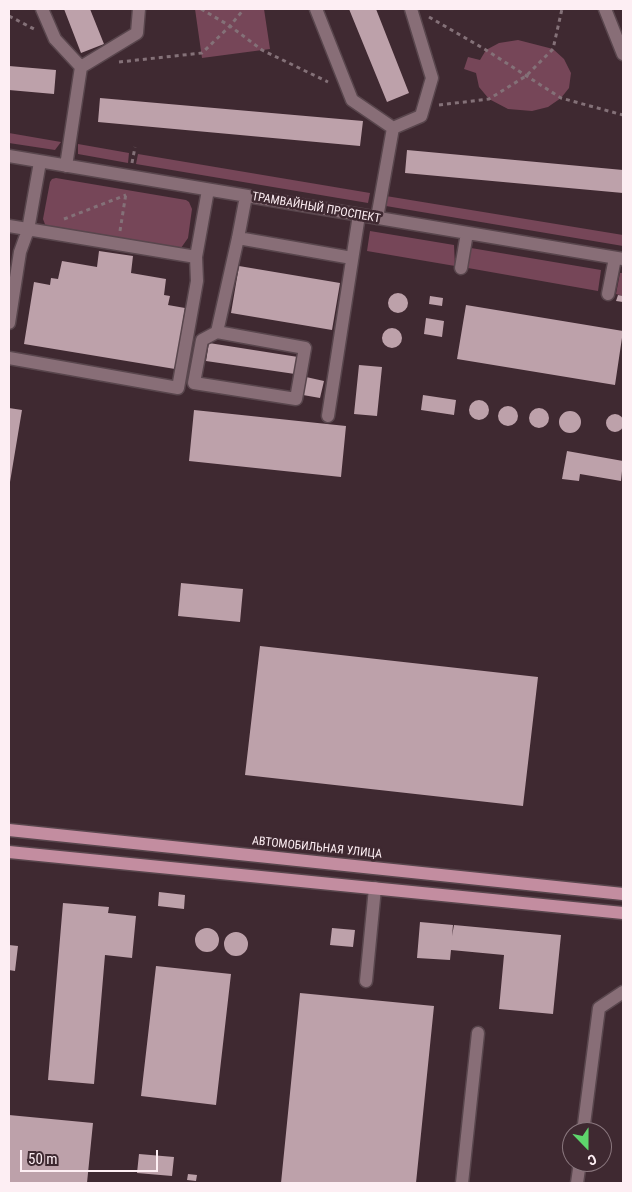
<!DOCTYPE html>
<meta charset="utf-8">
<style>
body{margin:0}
#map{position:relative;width:632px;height:1192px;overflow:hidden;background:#3f2931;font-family:"Roboto Condensed",sans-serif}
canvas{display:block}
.frame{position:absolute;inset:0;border:10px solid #fdeef3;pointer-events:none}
.north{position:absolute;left:562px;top:1122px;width:50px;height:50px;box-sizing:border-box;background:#3f2931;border:1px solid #8b787f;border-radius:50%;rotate:158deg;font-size:14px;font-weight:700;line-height:20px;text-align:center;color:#fdeef3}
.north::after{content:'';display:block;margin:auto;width:18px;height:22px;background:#5ed56c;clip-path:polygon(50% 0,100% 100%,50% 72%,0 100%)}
.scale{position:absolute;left:20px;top:1150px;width:138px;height:22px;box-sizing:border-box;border:2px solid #fdeef3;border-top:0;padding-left:6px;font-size:15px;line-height:18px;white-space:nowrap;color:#fdeef3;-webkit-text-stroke:4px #3f2931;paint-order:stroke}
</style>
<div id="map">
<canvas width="632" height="1192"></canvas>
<div class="frame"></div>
<div class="north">С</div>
<div class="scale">50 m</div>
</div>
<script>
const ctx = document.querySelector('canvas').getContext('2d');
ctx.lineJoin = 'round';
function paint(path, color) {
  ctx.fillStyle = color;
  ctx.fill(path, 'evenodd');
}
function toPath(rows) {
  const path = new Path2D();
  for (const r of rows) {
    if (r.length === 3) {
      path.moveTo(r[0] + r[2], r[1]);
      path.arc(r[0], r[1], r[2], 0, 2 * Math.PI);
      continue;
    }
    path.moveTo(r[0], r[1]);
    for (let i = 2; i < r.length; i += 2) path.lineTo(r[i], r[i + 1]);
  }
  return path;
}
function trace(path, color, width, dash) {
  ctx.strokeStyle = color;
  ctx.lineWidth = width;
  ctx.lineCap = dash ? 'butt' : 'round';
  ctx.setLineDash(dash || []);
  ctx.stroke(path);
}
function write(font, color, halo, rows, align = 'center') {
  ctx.font = font + ' "Roboto Condensed",sans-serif';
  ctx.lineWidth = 5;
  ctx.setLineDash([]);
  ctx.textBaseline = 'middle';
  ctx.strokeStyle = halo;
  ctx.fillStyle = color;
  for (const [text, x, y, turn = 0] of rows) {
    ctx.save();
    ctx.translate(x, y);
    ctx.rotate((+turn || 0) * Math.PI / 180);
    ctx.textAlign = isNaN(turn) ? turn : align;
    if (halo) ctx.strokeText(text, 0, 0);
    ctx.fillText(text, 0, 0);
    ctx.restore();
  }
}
paint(toPath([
 [195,9,264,9,270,49,202,58],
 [518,40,553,49,564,59,571,73,569,88,561,98,548,107,532,111,508,109,489,99,479,87,476,73,464,69,468,57,480,60,486,50,499,43],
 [9,133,61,142,55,150,9,143],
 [78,144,129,153,128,163,78,154],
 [138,154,370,193,368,203,136,164],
 [56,178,186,200,189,202,192,209,188,238,181,248,175,250,46,227,43,219,50,182,52,179],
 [386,196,623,235,623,246,386,206],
 [370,231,454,245,455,266,367,251],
 [471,248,601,270,598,291,468,268],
 [620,273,623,273,623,296,616,294]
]), '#764658');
paint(toPath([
 [64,9,90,9,104,44,81,53],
 [349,9,376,9,409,93,387,102],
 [9,66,56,70,54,94,9,90],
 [100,98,363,121,360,146,98,122],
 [407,150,623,170,623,193,405,173],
 [99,251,133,256,131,273,166,279,164,295,170,296,168,305,185,308,175,369,24,344,34,282,50,285,51,278,58,279,62,261,97,267],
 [239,266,340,283,332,330,231,313],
 [398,303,10],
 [618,295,623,296,623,302,616,301],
 [430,296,443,298,442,306,429,304],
 [466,305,623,331,615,385,457,359],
 [426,318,444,321,442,337,424,334],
 [392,338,10],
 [209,343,298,357,295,374,206,361],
 [359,365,382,367,377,416,354,414],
 [306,377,324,381,320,398,303,395],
 [423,395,456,400,454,415,421,410],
 [479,410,10],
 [508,416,10],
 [539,418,10],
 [9,408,22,410,10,482,9,482],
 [194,410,346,426,341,477,189,461],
 [570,422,11],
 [615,423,9],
 [567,451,623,461,621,481,580,474,579,481,562,479],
 [181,583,243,589,240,622,178,616],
 [260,646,538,677,523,806,245,775],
 [159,892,185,895,184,909,158,906],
 [63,903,109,907,108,913,136,916,132,958,105,955,94,1084,48,1080],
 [420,922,453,925,452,936,454,925,561,935,553,1014,499,1009,504,955,451,950,450,960,417,958],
 [332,928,355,930,353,947,330,945],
 [207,940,12],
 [236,944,12],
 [9,945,18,946,15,971,9,970],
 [156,966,231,974,216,1105,141,1096],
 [300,993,434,1006,416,1183,281,1183],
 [9,1115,93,1123,87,1183,9,1183],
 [139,1154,174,1157,172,1176,137,1173],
 [188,1174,197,1175,196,1181,187,1180]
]), '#bda1aa');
const minor = toPath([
 [42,9,55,39,81,67,66,166],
 [316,9,352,100,393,128],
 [605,9,623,54],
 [81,67,137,33,139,9],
 [9,156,623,259],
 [377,218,393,128,421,116,432,78,411,9],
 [9,226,196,257],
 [238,238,352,258],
 [461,268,467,233],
 [608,294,615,258],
 [9,323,20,252,28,230,40,162],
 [217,332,202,340,194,383,296,399,305,348,217,332,238,238,246,196],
 [9,358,178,388,197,281,196,257,208,190],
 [328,416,359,215],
 [366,981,375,888],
 [583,1132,599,1008,623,992],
 [462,1183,478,1033],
 [577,1183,580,1162]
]);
const major = toPath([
 [9,830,623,894],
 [9,852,623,913]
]);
trace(minor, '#59464d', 15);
trace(major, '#59464d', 15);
trace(toPath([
 [201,9,230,26,262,50,328,82],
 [9,16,34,29],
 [429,17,486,50,561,98,623,115],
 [119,62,202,53,230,26,244,9],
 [439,105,489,99,526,76,553,49,562,9],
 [132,163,135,147],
 [64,219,126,195],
 [120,231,126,193]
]), '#847178', 3, [4, 4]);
trace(minor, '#886e77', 12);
trace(major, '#c38da0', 12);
write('12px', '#fdeef3', '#3f2931', [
 ["ТРАМВАЙНЫЙ ПРОСПЕКТ",316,208,10],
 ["АВТОМОБИЛЬНАЯ УЛИЦА",317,848,6]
]);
</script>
